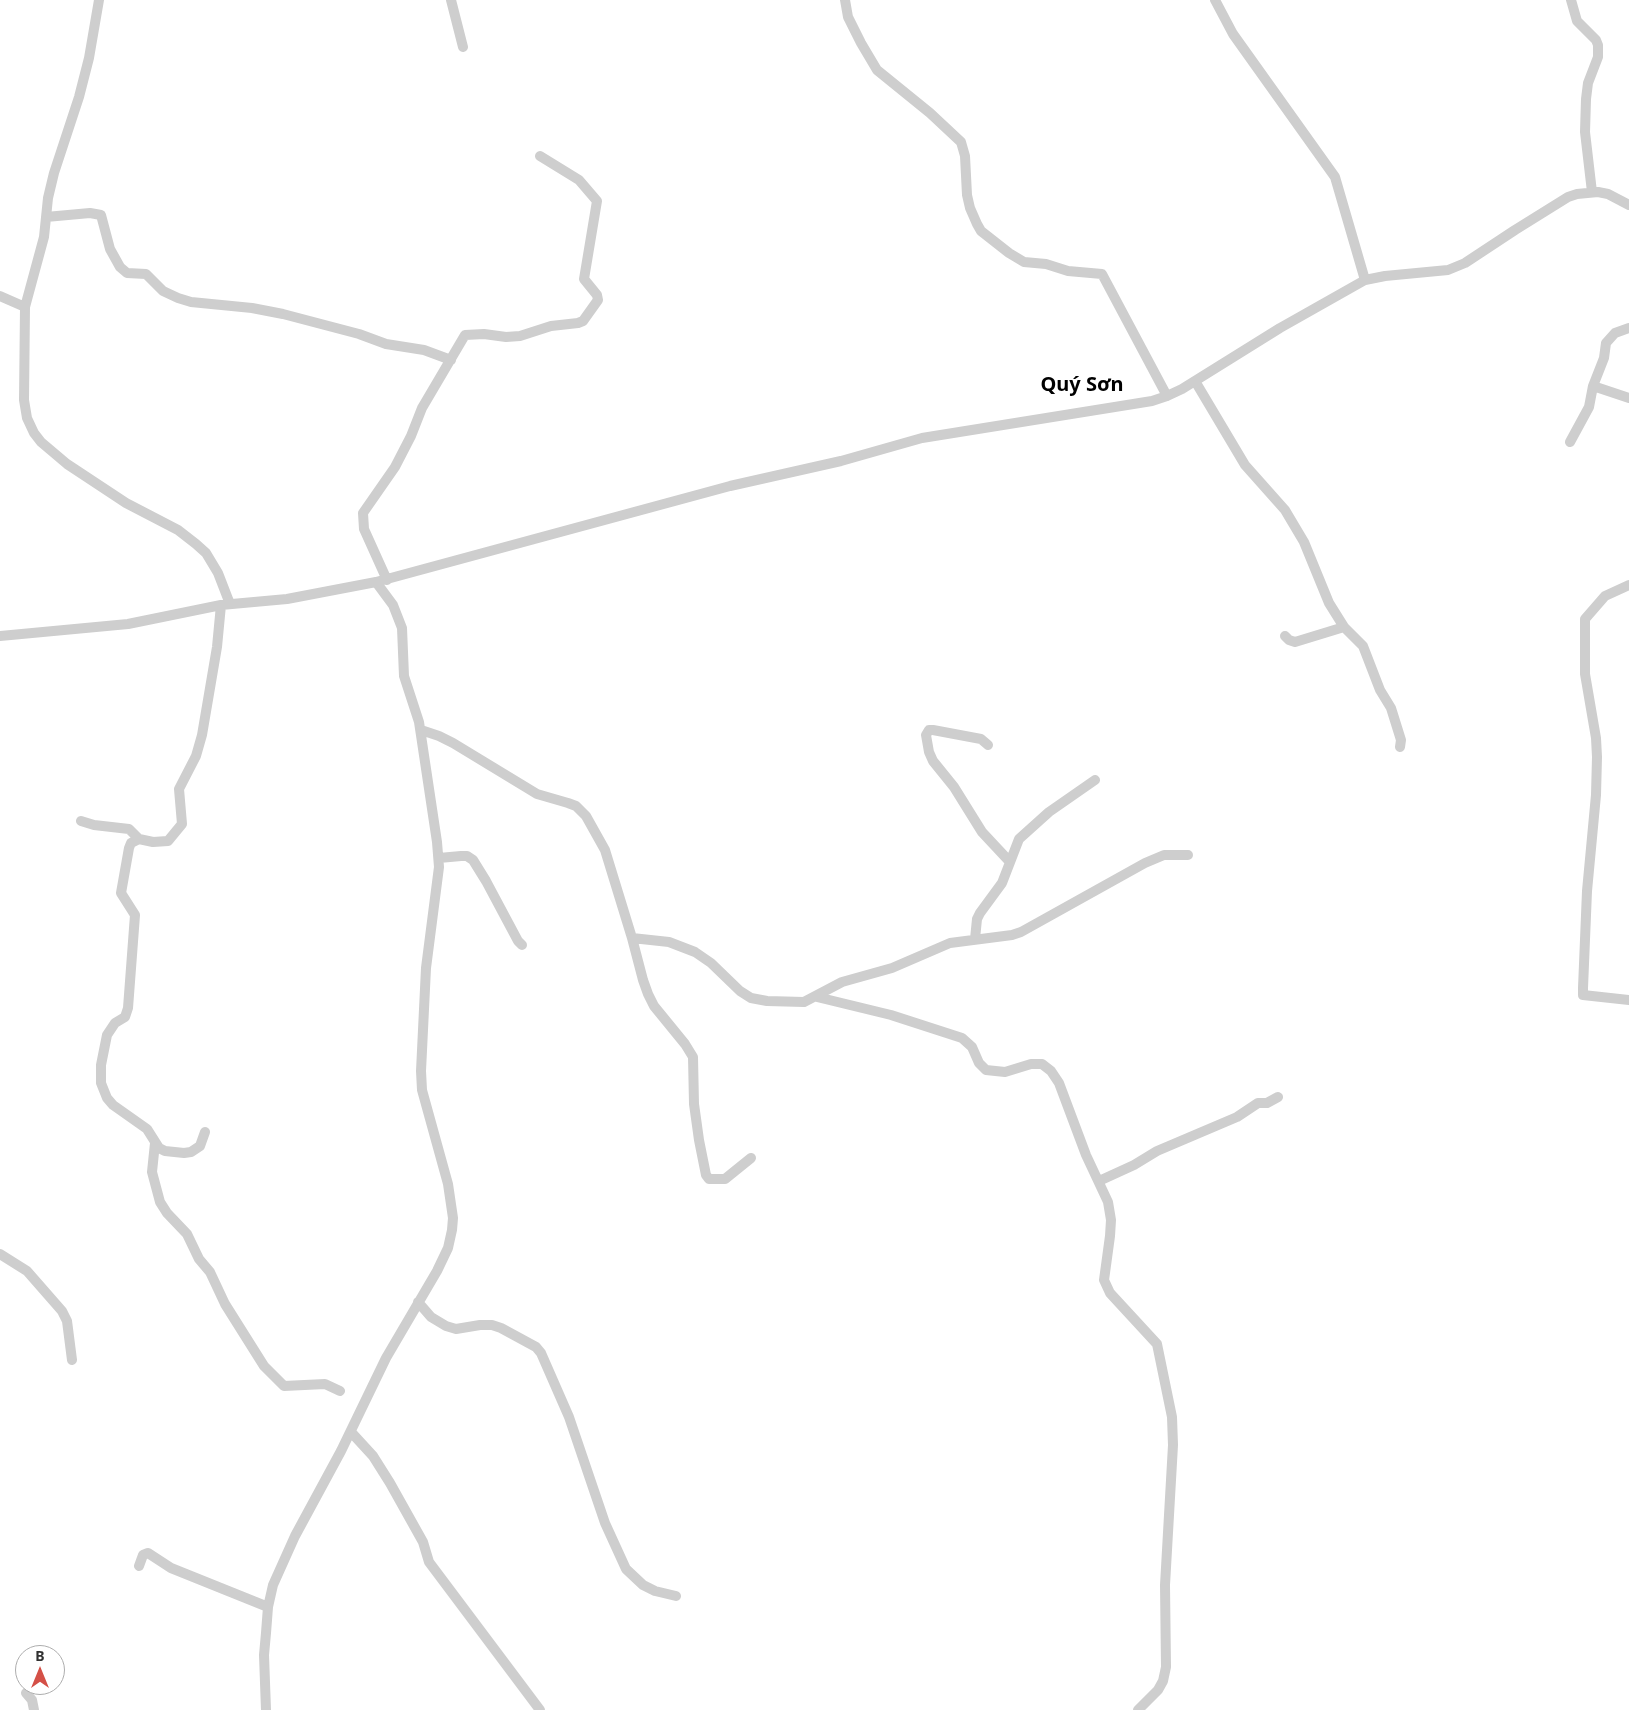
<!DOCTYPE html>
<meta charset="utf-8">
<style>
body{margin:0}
#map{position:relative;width:1629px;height:1710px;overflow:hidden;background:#fff;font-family:"Noto Sans",sans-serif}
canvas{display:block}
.north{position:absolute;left:15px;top:1645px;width:50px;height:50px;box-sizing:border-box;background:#fff;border:1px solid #adadad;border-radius:50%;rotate:0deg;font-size:14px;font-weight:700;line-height:20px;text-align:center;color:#313131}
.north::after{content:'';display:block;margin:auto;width:18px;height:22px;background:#d45047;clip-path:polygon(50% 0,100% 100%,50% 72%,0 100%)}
</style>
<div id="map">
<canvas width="1629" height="1710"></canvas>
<div class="north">B</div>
</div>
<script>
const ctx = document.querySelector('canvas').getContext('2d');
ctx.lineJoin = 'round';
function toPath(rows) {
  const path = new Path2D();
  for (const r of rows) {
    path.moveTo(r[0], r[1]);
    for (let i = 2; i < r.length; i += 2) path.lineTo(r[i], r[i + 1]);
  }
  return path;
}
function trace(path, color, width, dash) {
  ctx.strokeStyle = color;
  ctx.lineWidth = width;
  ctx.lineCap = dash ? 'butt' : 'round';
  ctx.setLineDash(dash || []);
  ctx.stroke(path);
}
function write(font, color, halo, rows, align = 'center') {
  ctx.font = font + ' "Noto Sans",sans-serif';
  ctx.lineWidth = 5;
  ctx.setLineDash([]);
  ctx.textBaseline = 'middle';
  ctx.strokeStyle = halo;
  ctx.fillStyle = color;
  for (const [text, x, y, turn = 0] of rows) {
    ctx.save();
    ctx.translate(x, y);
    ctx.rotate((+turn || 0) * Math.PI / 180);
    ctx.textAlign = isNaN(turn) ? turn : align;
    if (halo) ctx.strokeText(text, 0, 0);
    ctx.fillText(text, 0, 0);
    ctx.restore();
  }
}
trace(toPath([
 [451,0,463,47],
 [845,0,848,17,861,43,877,70,930,113,961,142,965,156,967,195,970,208,977,224,981,231,1009,253,1024,262,1046,264,1068,271,1102,274,1167,396],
 [1215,0,1233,34,1335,177,1365,280],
 [1571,0,1577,21,1596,40,1598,45,1598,57,1588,83,1586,99,1585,132,1592,192],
 [46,217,90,213,101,215,110,249,120,267,127,273,146,274,163,291,178,298,191,302,252,308,283,314,359,334,386,344,424,350,451,360],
 [0,296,25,307,24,400,27,418,34,433,41,442,67,464,126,503,178,530,196,544,206,553,218,573,230,604],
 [25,307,44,237,48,198,54,173,79,97,89,58,99,0],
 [1195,381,1245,465,1285,510,1304,542,1329,603,1344,627,1363,646,1380,690,1391,708,1401,740,1400,747],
 [1593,386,1629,398],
 [1570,442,1589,407,1593,386,1604,358,1606,343,1615,333,1629,328],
 [387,580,364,529,363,513,395,467,411,436,422,408,465,335,484,334,506,337,520,336,551,326,578,323,583,321,598,300,597,295,584,279,597,201,579,180,540,156],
 [1629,585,1605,596,1585,619,1585,674,1596,738,1597,757,1596,795,1587,891,1583,988,1583,995,1629,1000],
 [0,636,128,624,221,605,287,599,376,582,730,486,841,461,922,438,1152,401,1167,396,1182,389,1280,328,1365,280,1385,276,1448,270,1465,263,1515,230,1568,197,1577,194,1598,192,1608,194,1629,205],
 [1285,636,1289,640,1295,642,1344,627],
 [421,730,439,736,453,743,537,794,568,803,576,806,586,816,605,850,632,938,643,980,648,994,654,1006,685,1044,693,1057,694,1104,699,1140,706,1175,709,1179,725,1179,751,1158],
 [988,745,981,739,933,730,929,730,926,735,929,752,933,761,954,787,982,832,1010,862],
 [81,821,94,825,129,829,139,839],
 [439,858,461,856,467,856,473,860,486,881,518,941,522,945],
 [632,938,669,942,695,952,711,963,740,991,751,998,767,1001,804,1002,842,982,892,968,950,943,1012,935,1021,932,1145,863,1164,855,1188,855],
 [975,939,977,919,980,913,1002,883,1019,839,1049,812,1095,780],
 [817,997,891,1015,962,1038,972,1047,979,1063,986,1070,1005,1072,1031,1064,1042,1064,1051,1071,1059,1083,1086,1155,1108,1202,1111,1220,1110,1236,1104,1280,1110,1293,1157,1344,1172,1417,1173,1445,1165,1585,1166,1667,1163,1681,1158,1690,1138,1710],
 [205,1132,200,1146,191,1152,184,1153,165,1151,159,1148,147,1129,113,1105,107,1098,101,1083,101,1065,107,1035,115,1023,125,1017,128,1008,135,915,121,893,129,848,131,843,139,839,153,842,168,841,182,824,179,789,196,756,202,735,217,647,221,605],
 [155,1143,152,1172,160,1202,167,1213,187,1234,199,1259,210,1272,225,1304,264,1366,284,1386,325,1384,340,1391],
 [1099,1181,1134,1165,1157,1151,1237,1117,1258,1103,1267,1103,1278,1097],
 [0,1254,27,1271,62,1311,67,1321,72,1360],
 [418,1302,431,1317,446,1326,456,1329,480,1325,492,1325,501,1328,536,1347,541,1353,569,1417,605,1523,626,1569,643,1585,655,1591,676,1596],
 [351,1432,373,1456,390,1483,423,1542,429,1562,540,1710],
 [139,1566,143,1555,148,1553,171,1568,268,1607],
 [26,1693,32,1700,34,1710],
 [266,1710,264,1655,266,1633,268,1607,273,1585,295,1536,341,1451,386,1358,437,1271,448,1248,452,1230,453,1218,448,1184,422,1090,421,1071,426,968,439,867,437,842,419,722,404,676,402,628,393,605,376,582]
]), '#cecece', 10);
write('bold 20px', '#000', '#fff', [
 ["Quý Sơn",1082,385]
]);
</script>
